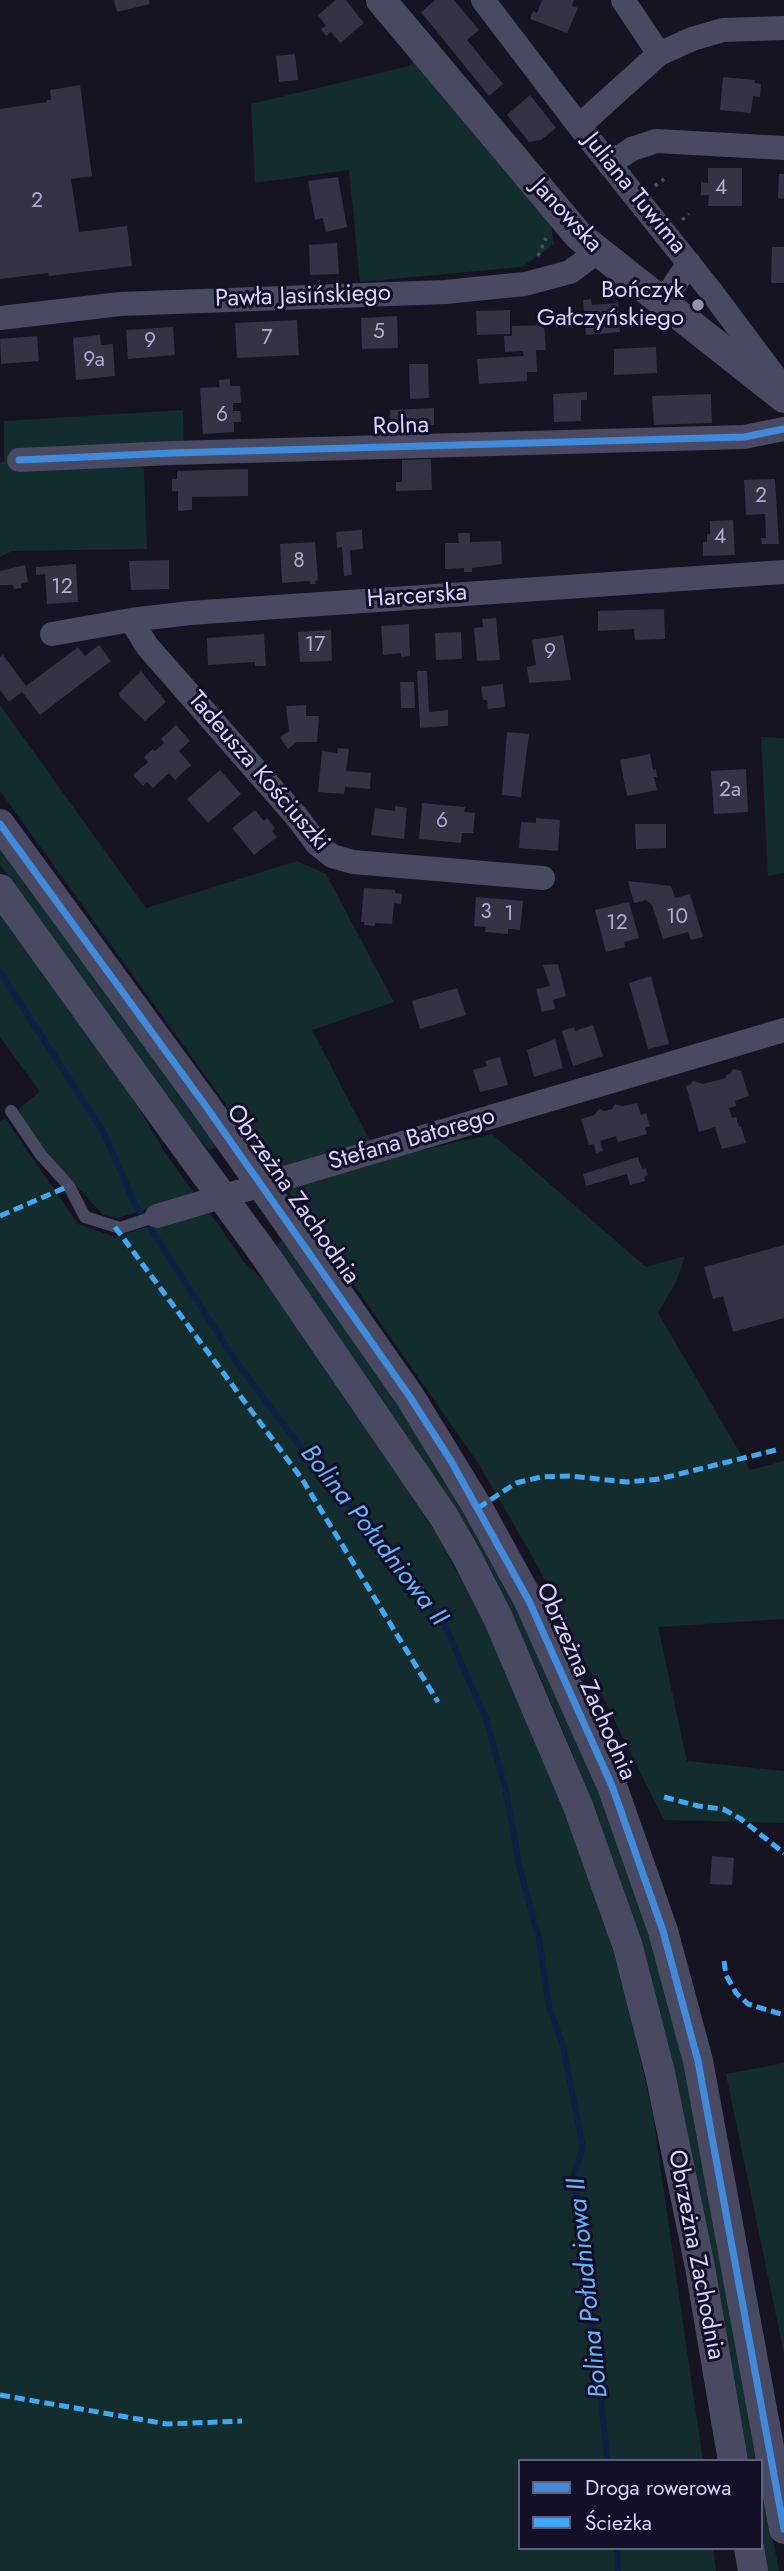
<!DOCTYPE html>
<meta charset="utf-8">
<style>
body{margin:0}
#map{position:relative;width:784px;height:2571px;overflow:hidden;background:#161421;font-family:Jost,sans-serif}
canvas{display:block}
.legend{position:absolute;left:518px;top:2459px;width:245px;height:91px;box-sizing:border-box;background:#130f26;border:2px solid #625e7d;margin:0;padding:9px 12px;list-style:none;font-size:21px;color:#d9d4ff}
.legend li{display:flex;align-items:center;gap:14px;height:35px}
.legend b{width:35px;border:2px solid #625e7d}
</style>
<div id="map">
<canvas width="784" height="2571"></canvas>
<ul class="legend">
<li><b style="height:9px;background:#408adc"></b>Droga rowerowa</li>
<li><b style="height:9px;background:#3fa9f5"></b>Ścieżka</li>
</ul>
</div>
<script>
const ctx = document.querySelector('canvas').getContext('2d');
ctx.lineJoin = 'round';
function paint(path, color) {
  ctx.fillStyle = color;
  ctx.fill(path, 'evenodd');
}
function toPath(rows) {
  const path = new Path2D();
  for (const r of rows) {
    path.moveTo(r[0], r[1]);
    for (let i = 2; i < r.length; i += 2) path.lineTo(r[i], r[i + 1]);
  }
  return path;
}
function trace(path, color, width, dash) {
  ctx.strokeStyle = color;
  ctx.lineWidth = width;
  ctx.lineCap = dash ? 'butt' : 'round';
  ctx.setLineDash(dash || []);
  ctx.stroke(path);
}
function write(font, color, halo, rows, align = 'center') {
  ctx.font = font + ' Jost,sans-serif';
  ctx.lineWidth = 6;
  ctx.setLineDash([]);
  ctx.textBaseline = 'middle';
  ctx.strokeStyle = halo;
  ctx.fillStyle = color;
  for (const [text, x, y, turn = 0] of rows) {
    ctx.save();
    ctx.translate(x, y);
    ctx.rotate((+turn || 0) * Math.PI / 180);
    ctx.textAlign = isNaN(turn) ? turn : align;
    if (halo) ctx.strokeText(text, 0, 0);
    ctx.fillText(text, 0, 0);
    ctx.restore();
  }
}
paint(toPath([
 [417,59,549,214,554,244,522,267,360,282,349,170,255,183,251,104,409,66],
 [183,410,184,449,143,448,147,549,12,551,0,557,0,463,4,461,4,421],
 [0,705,146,908,297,861,326,874,394,1002,312,1030,380,1160,492,1134,646,1267,685,1256,677,1280,658,1313,750,1470,784,1461,784,1619,658,1627,687,1761,784,1771,784,1823,664,1820,535,1561,478,1463,287,1189,0,791],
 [761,737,784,738,784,873,768,876],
 [0,844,121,1013,216,1147,209,1150,201,1140,198,1142,0,865],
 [0,912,129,1092,166,1154,195,1194,118,1218,103,1215,44,1151,16,1111,40,1092,0,1037],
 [5,1118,78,1224,115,1237,206,1207,244,1262,266,1282,368,1429,435,1532,478,1610,530,1723,584,1860,625,1988,653,2116,703,2461,520,2461,520,2548,713,2548,716,2571,0,2571,0,1122],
 [283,1239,376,1368,490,1550,583,1746,636,1888,673,2016,690,2095,758,2461,746,2461,591,1802,572,1752,538,1672,493,1581,416,1449,275,1248],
 [784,2063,784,2354,726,2074],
 [761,2476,779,2571,767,2571,761,2540]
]), '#132c2d');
trace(toPath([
 [0,972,104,1133,135,1204,237,1363,322,1475,364,1521,443,1621,486,1719,505,1787,520,1869,539,1939,549,2007,563,2046,583,2147,574,2174,608,2461],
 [617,2548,618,2571]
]), '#0d2144', 6);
paint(toPath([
 [114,0,149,0,150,4,117,12],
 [336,0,346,0,364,23,340,43,331,32,326,36,321,29,326,26,318,15],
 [435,0,454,0,479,30,467,40,503,84,489,96,421,12],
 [542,0,574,0,572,6,578,8,567,33,530,19,533,11,537,13],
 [295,54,298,80,279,82,276,56],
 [723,77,755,80,754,83,761,84,760,97,753,96,751,113,720,110],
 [80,85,92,176,71,179,79,232,127,226,132,266,49,276,48,273,0,279,0,109,47,102,47,100,51,100,50,90],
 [530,95,556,128,541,140,529,142,507,115],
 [708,168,742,168,742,206,708,206,709,195,701,195,701,182,708,183],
 [779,174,784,174,784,199,778,198],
 [338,177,347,227,326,232,323,218,315,220,308,181],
 [337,243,339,274,310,275,309,245],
 [772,247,784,247,784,283,771,283],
 [591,299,592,305,618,303,620,332,586,335,583,300],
 [510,310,510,334,477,335,476,311],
 [397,316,398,348,362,349,361,318],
 [297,320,299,355,237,358,235,323],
 [544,325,546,350,536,350,537,372,527,372,527,381,479,384,477,359,524,356,523,351,505,352,504,336,512,336,512,326],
 [173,327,175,355,128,359,126,330],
 [100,335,101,345,113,344,115,376,76,380,73,338],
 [37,336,39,361,1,364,0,339],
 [656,347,657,373,614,375,614,349],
 [409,364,428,364,429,398,410,399],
 [230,379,230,386,240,386,241,403,233,403,233,411,240,411,241,422,234,422,234,432,203,434,200,388,219,387,219,380],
 [587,392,587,400,581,400,581,421,554,422,553,394],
 [711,394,712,423,654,425,652,396],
 [434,408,434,425,391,427,390,410],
 [431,459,432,490,396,491,396,482,402,482,402,460],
 [248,469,248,496,192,497,192,510,178,511,178,491,172,491,172,479,177,479,177,471],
 [775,479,779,544,762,544,761,538,766,538,765,514,746,515,744,480],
 [733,520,735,555,703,556,703,542,707,542,707,534,710,534,710,521],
 [362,530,363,549,350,550,352,575,344,576,342,547,337,548,336,532],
 [458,533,470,533,470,542,501,541,502,564,472,568,472,572,464,572,464,568,445,569,445,543,459,543],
 [315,542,318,580,315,581,316,584,310,584,310,581,282,583,280,544],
 [169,560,169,589,131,590,129,561],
 [76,564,78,602,47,604,45,574,36,575,36,567],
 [25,565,28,582,21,584,22,588,14,589,13,585,0,585,0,571],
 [664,609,665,639,635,640,634,629,598,631,598,611],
 [496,618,500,660,477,661,474,628,483,627,482,619],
 [409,624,410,656,401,657,401,653,383,655,381,626],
 [331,630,332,661,300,662,298,632],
 [461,632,462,659,436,660,435,633],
 [264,634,266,666,255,666,255,662,208,665,207,638],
 [563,635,571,680,529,683,527,667,536,665,532,640],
 [99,645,111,661,40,715,22,692,9,702,0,690,0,657,3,655,26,686,78,647,85,656],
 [141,671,166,702,145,721,120,697,119,693],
 [417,671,427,671,429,712,448,710,448,726,420,728],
 [400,682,414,682,415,708,401,708],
 [503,684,505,707,488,709,487,700,483,700,481,687],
 [306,705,306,716,319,716,317,742,297,742,288,749,280,737,289,731,286,706],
 [176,725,190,741,179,751,191,765,175,780,169,773,153,788,147,782,143,786,133,775,148,762,144,757,153,749,155,751,164,743,161,739],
 [507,732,529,734,521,797,502,795],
 [338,748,349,749,346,771,371,773,370,789,345,787,344,794,318,792,322,751,337,753],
 [650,754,653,770,656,769,657,777,654,777,657,790,627,796,620,760],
 [746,769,748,812,714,814,711,771],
 [220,770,241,794,208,823,187,799],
 [422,803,465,807,464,812,475,813,473,833,462,833,461,843,419,839],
 [395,806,407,808,404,839,371,835,375,808,395,811],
 [255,810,264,821,267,818,275,828,272,831,277,837,254,855,232,828],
 [536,818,560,820,558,851,519,848,521,822,536,823],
 [635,824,666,824,666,848,636,849],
 [628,881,671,886,675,898,690,894,703,937,691,940,688,932,663,939,652,905,646,900,634,903],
 [364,888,395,890,395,893,402,894,401,904,394,903,392,924,375,923,375,926,364,925,364,922,361,922],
 [476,897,523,901,520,930,508,929,508,934,485,932,486,927,474,926],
 [629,902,639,938,624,942,625,947,606,952,595,910],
 [558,964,566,996,553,1000,555,1009,542,1012,536,989,550,986,543,965],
 [651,976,669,1044,648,1049,629,983],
 [457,988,466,1015,420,1029,412,1001],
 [593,1025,603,1056,573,1066,562,1031,574,1027,575,1031],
 [555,1039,563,1068,534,1077,527,1050],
 [500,1057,508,1085,480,1092,473,1070,487,1066,485,1061],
 [733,1069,741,1071,749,1096,735,1101,736,1106,729,1108,732,1118,736,1117,739,1127,741,1126,746,1143,722,1149,715,1127,699,1132,686,1086,690,1085,693,1081,703,1084,726,1078,726,1075,730,1074],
 [637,1103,641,1115,646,1113,650,1126,645,1128,647,1134,618,1142,616,1136,600,1141,603,1151,596,1153,594,1144,589,1145,581,1119,594,1115,599,1109,604,1111,612,1109,615,1104,623,1106],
 [638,1157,642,1169,646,1168,648,1175,644,1177,645,1181,630,1185,627,1174,586,1186,583,1174],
 [784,1245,784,1318,733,1332,723,1296,713,1299,704,1267],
 [712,1856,734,1858,732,1885,710,1884]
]), '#343243');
trace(toPath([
 [655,186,664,179],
 [682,220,689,214],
 [538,256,546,238]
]), '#44505f', 3.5, [3.5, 5]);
trace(toPath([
 [11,1111,41,1155,69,1186,85,1217,120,1228,157,1216]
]), '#4a4962', 12);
trace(toPath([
 [483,0,579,126,710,290,784,389],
 [623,0,659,54],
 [579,126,659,54,692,39,723,30,784,28],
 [609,164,632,149,656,141,784,148],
 [659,300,671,290,689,263],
 [0,318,120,304,445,292,525,284,570,272,597,252],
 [19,460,172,453,744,437,784,429],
 [131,620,147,646,297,817,317,844,332,856,353,862,543,878],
 [52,634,131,620,190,613,784,572],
 [157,1216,784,1030]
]), '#4a4962', 24);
trace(toPath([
 [381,0,579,236,784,398],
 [0,824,205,1105],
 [0,889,175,1132],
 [292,1228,410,1397,478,1508,529,1601,612,1786,663,1931,698,2061,784,2529],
 [267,1258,444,1517,467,1557,498,1618,578,1806,628,1947,660,2073,700,2267,733,2461],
 [749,2548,753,2571]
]), '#4a4962', 30);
trace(toPath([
 [205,1105,292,1228],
 [175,1132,267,1258]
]), '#4a4962', 30);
trace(toPath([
 [0,1216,69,1186],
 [115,1227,302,1479,438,1702],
 [478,1508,516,1483,541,1477,570,1476,627,1482,659,1479,776,1450],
 [664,1797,698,1806,723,1809,741,1819,784,1853],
 [724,1961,726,1975,736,1993,748,2004,784,2015],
 [0,2395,167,2424,242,2421]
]), '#3fa9f5', 5, [10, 5]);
trace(toPath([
 [19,460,172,453,744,437,784,429],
 [0,824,205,1105,410,1397,451,1461,529,1601,612,1786,663,1931,698,2061,784,2529]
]), '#408adc', 7);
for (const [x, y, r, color] of [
 [698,305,7,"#9591b1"]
]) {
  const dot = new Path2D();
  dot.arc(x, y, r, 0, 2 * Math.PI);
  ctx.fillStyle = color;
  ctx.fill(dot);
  trace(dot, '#130f26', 2.5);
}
write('21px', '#b0acd0', null, [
 ["4",721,189],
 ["2",37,202],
 ["5",379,333],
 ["7",267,339],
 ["9",150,342],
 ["9a",94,361],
 ["6",222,416],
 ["2",761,497],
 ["4",720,538],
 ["8",299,562],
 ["12",62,588],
 ["17",315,646],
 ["9",550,653],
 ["2a",730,791],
 ["6",442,822],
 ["3",486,913],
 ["1",509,915],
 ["10",677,918],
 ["12",617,924]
]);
write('24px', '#d9d4ff', '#130f26', [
 ["Juliana Tuwima",634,194,51],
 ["Janowska",566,216,47],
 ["Pawła Jasińskiego",303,297,-2],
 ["Rolna",401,427,-2],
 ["Harcerska",417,597,-4],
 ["Tadeusza Kościuszki",258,772,49],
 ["Stefana Batorego",412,1140,-16],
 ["Obrzeżna Zachodnia",292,1195,55],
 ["Obrzeżna Zachodnia",585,1682,66],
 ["Obrzeżna Zachodnia",695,2255,79]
]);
write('24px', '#d9d4ff', '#130f26', [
 ["Bończyk",684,291],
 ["Gałczyńskiego",684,319]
], 'right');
write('italic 26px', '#62b6ff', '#130f26', [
 ["Bolina Południowa II",373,1536,52],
 ["Bolina Południowa II",589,2288,-96]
]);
</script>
